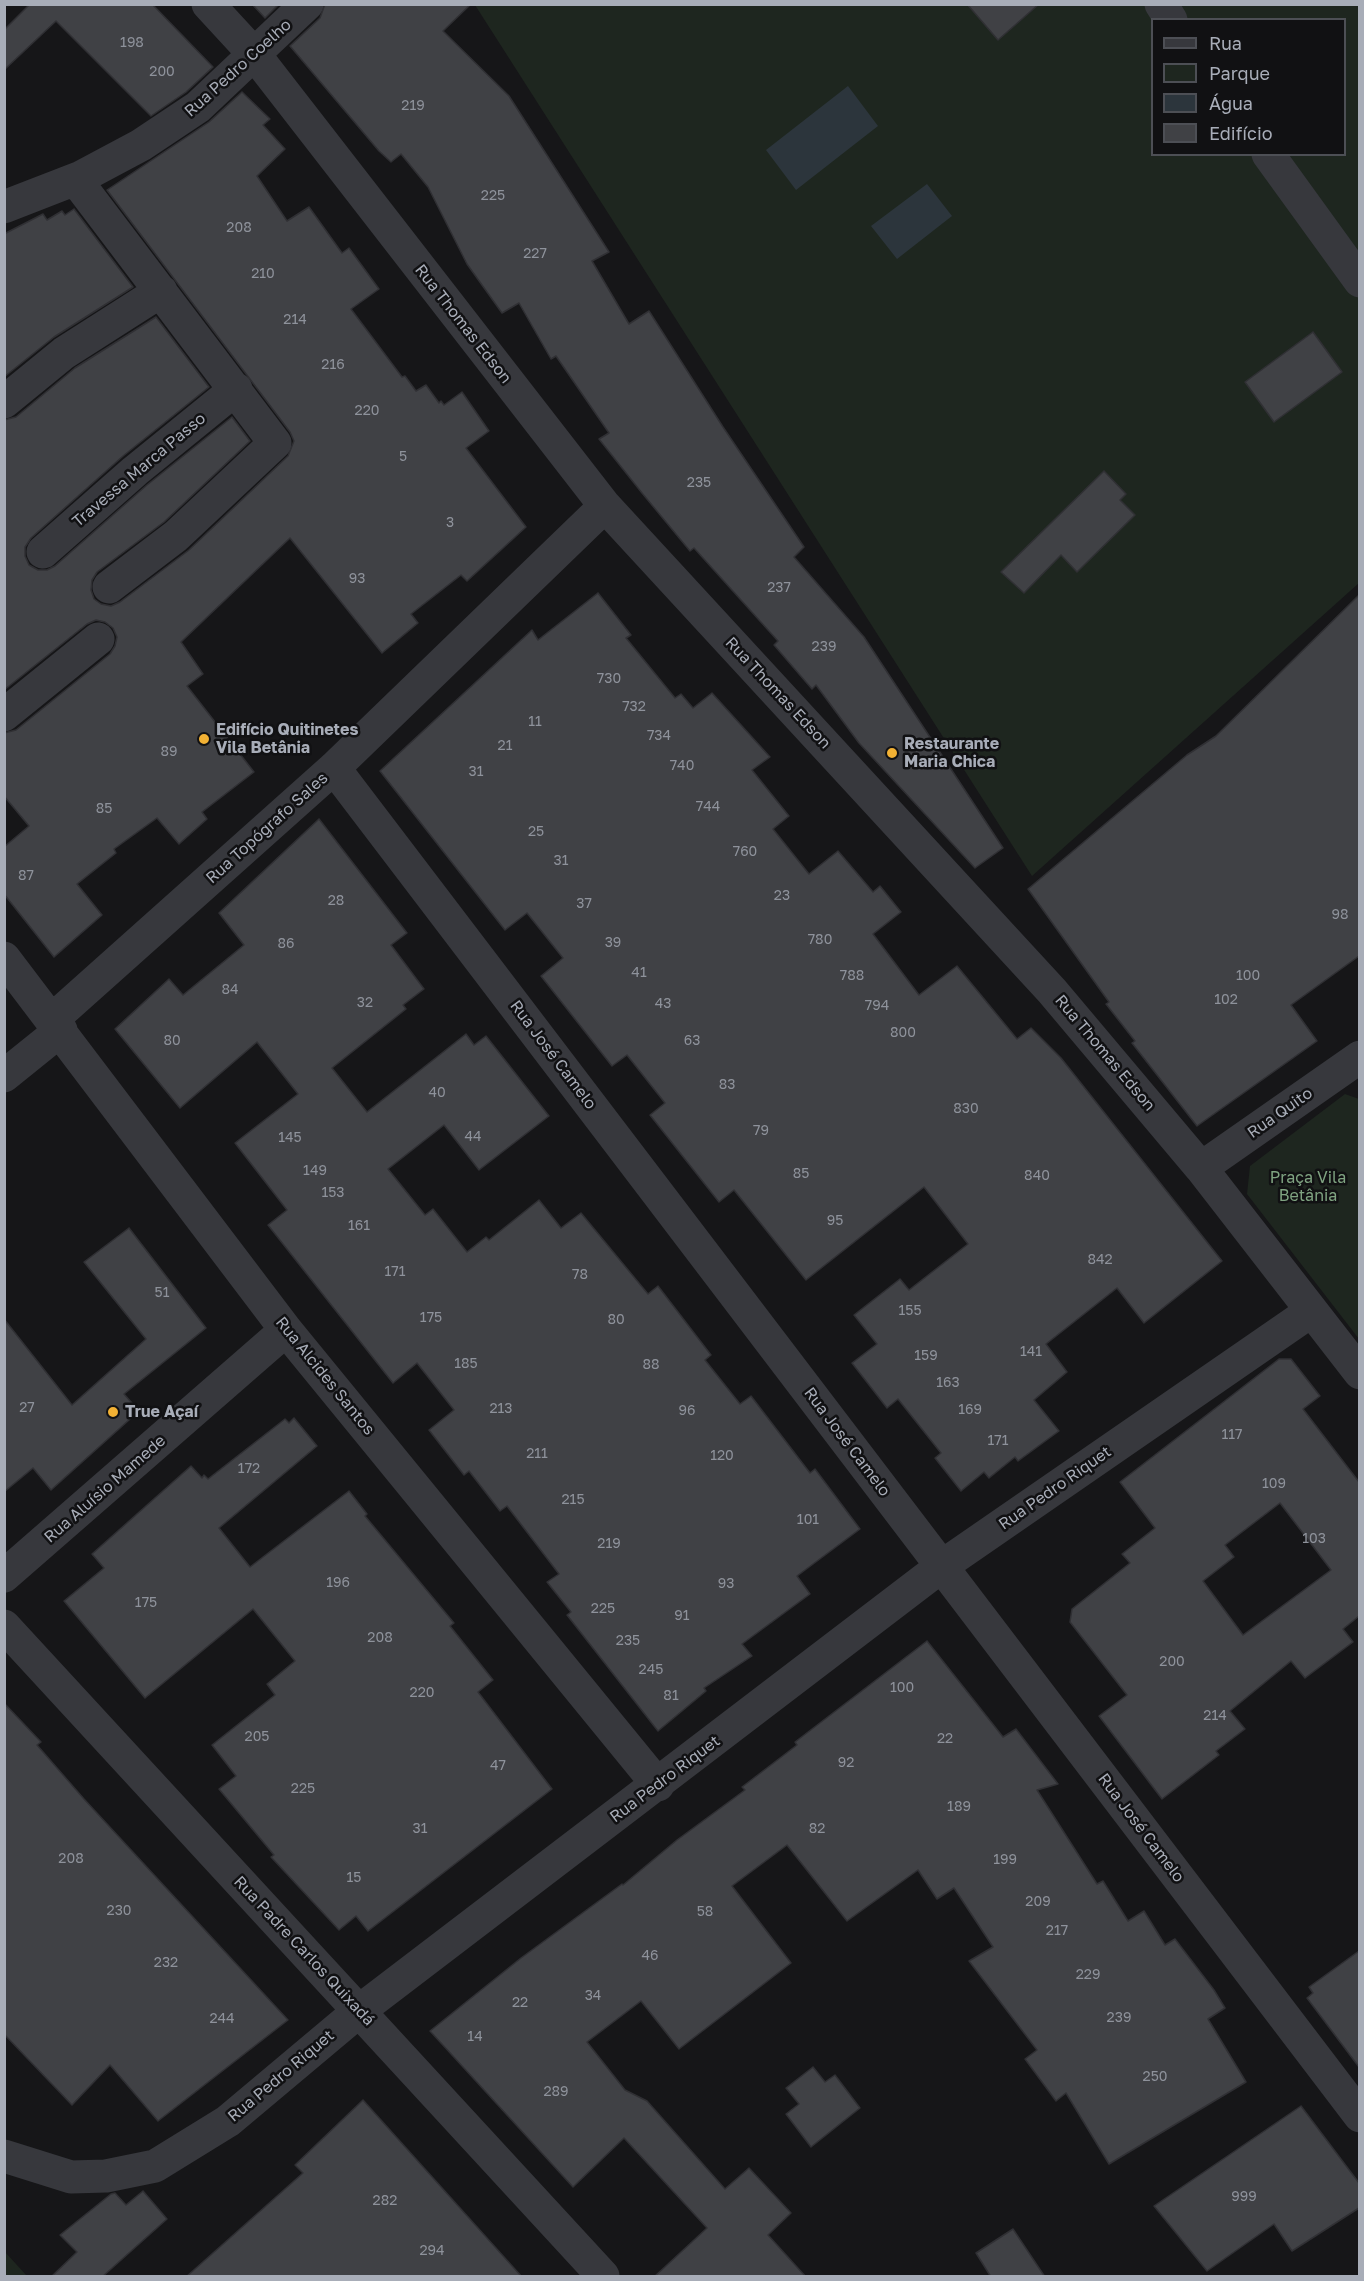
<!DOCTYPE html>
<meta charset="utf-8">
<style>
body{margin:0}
#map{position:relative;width:1364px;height:2281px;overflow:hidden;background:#161618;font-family:"Golos Text",sans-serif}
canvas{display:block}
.frame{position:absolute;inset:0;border:6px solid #a8adb8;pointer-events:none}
.legend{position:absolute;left:1151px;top:18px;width:195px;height:138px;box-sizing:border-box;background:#111113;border:2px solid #4d4f55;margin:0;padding:8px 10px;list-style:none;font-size:18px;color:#a8adb8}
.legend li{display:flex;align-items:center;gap:12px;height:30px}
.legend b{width:30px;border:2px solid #4d4f55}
</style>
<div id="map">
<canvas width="1364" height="2281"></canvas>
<div class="frame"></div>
<ul class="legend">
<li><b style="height:8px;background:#37383d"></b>Rua</li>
<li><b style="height:16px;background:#1e261f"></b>Parque</li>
<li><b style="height:16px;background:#2c353c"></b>Água</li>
<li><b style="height:16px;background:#404145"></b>Edifício</li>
</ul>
</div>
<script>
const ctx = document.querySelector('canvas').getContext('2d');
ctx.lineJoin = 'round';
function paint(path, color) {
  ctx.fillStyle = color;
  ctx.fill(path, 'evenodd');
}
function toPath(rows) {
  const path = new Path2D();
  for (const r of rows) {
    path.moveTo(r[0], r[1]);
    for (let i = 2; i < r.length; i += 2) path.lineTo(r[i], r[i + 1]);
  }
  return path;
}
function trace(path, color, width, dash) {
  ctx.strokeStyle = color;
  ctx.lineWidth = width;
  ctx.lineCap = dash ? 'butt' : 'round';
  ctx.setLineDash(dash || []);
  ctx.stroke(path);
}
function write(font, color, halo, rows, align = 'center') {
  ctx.font = font + ' "Golos Text",sans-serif';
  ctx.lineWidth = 5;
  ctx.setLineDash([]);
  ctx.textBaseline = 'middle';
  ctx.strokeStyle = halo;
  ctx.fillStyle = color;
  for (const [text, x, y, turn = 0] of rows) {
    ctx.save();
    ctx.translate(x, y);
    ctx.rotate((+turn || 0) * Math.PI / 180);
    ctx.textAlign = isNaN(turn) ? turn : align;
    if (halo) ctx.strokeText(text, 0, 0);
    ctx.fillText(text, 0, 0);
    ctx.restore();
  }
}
paint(toPath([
 [475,5,1359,5,1359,583,1032,876],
 [1152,20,1344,20,1344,154,1152,154],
 [1345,1094,1359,1099,1359,1339,1247,1194,1250,1166],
 [5,2252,27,2276,5,2276]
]), '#1e261f');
paint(toPath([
 [848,86,878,126,796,190,766,150],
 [927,184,952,216,897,259,871,226]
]), '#2c353c');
const building = toPath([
 [30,4,152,4,213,67,186,92,151,116,56,21,4,70,4,30,30,4],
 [252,4,279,4,265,18,252,4],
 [325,4,471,4,443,31,509,96,609,252,592,261,629,324,649,311,723,427,804,547,794,557,864,637,1003,848,975,868,859,743,816,685,812,689,774,645,778,641,694,548,690,551,642,493,599,439,609,433,556,356,551,359,519,303,502,313,467,264,428,187,401,154,391,162,379,151,290,46,320,18,325,4],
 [967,4,1039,4,998,40,967,4],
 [242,92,270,119,263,125,285,149,257,176,287,221,309,207,342,253,349,248,379,289,351,309,402,377,405,376,416,391,426,385,439,403,441,401,444,405,462,392,489,431,466,448,526,527,467,581,461,575,411,614,418,623,382,653,290,538,181,642,203,674,187,686,254,772,202,812,207,819,179,844,157,818,114,849,116,853,77,884,102,915,54,957,4,894,4,847,29,826,4,796,4,733,16,730,110,654,115,646,117,637,113,628,105,622,96,620,87,624,4,690,4,420,16,417,75,368,156,317,209,387,123,456,31,538,25,547,25,556,29,565,38,570,47,570,55,566,147,485,232,417,250,441,164,522,97,572,92,580,91,590,94,599,101,604,111,606,120,602,189,550,288,456,294,441,290,432,107,190,209,122,242,92],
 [74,209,133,287,54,337,4,377,4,234,43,214,47,220,62,211,65,215,74,209],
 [1313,332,1342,372,1274,422,1245,382,1313,332],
 [1104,471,1126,494,1120,500,1135,515,1077,572,1061,555,1024,593,1001,572,1104,471],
 [598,593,631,635,626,638,675,698,681,694,693,708,712,693,770,757,752,770,789,816,773,829,809,874,838,851,873,892,880,886,901,912,873,934,919,995,957,966,1017,1039,1031,1028,1061,1058,1222,1261,1144,1323,1117,1288,1046,1344,1067,1372,1034,1400,1059,1431,1018,1461,1015,1457,989,1478,984,1472,961,1491,935,1458,941,1453,898,1399,887,1408,852,1363,877,1344,854,1315,900,1279,909,1290,968,1244,924,1187,806,1280,734,1190,719,1202,650,1115,665,1103,627,1055,612,1066,541,976,563,958,527,913,505,930,380,771,532,630,538,640,598,593],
 [1359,595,1359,956,1291,1005,1317,1041,1197,1126,1132,1043,1135,1041,1106,1004,1109,1002,1028,889,1187,755,1216,736,1359,595],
 [319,819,407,933,391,945,424,989,403,1005,406,1009,332,1068,367,1112,466,1034,474,1045,486,1036,549,1116,479,1170,444,1125,388,1169,425,1215,433,1209,467,1252,486,1237,489,1240,539,1200,561,1228,581,1213,648,1294,658,1286,711,1355,705,1360,740,1404,751,1396,810,1473,815,1469,860,1529,797,1576,810,1594,742,1644,752,1656,704,1688,706,1691,658,1731,567,1615,571,1612,547,1582,559,1574,507,1506,500,1511,469,1471,464,1475,429,1430,454,1410,417,1363,393,1383,268,1225,287,1210,235,1143,298,1094,257,1042,180,1108,115,1029,169,979,183,995,244,945,219,913,319,819],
 [129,1228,206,1328,124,1394,139,1411,51,1490,33,1468,4,1492,4,1319,72,1405,146,1339,84,1262,129,1228],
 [1279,1359,1291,1359,1320,1396,1303,1409,1359,1482,1359,1616,1343,1629,1353,1642,1305,1678,1291,1661,1230,1711,1245,1729,1216,1751,1219,1755,1162,1799,1099,1716,1127,1695,1070,1622,1072,1609,1130,1563,1122,1554,1155,1528,1120,1482,1279,1359],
 [1280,1503,1331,1570,1243,1635,1203,1581,1234,1557,1225,1545,1280,1503],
 [294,1418,317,1446,219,1528,250,1567,349,1491,367,1514,365,1516,454,1623,450,1626,493,1680,478,1692,552,1789,368,1931,356,1916,339,1930,271,1857,274,1855,219,1789,236,1776,212,1745,275,1695,267,1684,295,1661,253,1609,145,1698,64,1601,104,1568,92,1554,191,1466,202,1478,204,1475,208,1479,285,1419,289,1423,294,1418],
 [927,1641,1003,1737,1016,1729,1058,1784,1037,1790,1097,1884,1103,1881,1128,1921,1144,1911,1165,1945,1175,1939,1214,1990,1225,2008,1208,2019,1246,2082,1109,2164,1066,2093,1056,2101,1025,2059,1037,2050,969,1961,993,1947,954,1888,937,1899,918,1870,847,1921,787,1845,732,1886,791,1963,679,2049,641,2001,587,2042,625,2090,647,2101,725,2189,749,2168,791,2213,768,2235,806,2277,654,2277,707,2228,624,2138,573,2187,430,2031,521,1958,622,1884,623,1885,677,1840,745,1790,742,1787,797,1745,795,1742,927,1641],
 [4,1703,41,1742,37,1745,84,1799,288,2020,158,2121,110,2065,72,2105,4,2034,4,1703],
 [1359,1951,1359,2067,1307,1998,1313,1993,1309,1987,1359,1951],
 [813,2067,825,2082,835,2075,860,2108,811,2147,786,2114,799,2104,786,2088,813,2067],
 [363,2100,522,2277,186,2277,303,2173,295,2165,363,2100],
 [1301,2106,1359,2183,1359,2208,1292,2251,1274,2224,1207,2271,1154,2206,1301,2106],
 [143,2191,167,2219,102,2277,51,2277,77,2252,60,2235,111,2194,115,2193,126,2205,143,2191],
 [1013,2229,1045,2277,991,2277,976,2253,1013,2229]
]);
paint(building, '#404145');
trace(building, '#303034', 1.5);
trace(toPath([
 [208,4,255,55,605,506,1052,991,1201,1168,1360,1373],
 [1161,4,1171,20],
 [1268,154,1360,281],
 [76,180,275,443,176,536,109,587],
 [4,207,81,177,141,145,198,107,307,4],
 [4,402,64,353,161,291],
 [43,552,135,471,236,389],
 [4,715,98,639],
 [334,768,1360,2116],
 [4,958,286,1330,658,1785],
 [53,1019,334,768,605,506],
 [4,1076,61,1030],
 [1201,1168,1360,1057],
 [4,1576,286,1330],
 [4,1626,603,2276],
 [4,2156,71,2177,106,2176,155,2166,228,2121,359,2011,942,1566,1310,1312]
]), '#37383d', 33);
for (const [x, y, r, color] of [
 [204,739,6,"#f2b134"],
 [892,753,6,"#f2b134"],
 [113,1412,6,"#f2b134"]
]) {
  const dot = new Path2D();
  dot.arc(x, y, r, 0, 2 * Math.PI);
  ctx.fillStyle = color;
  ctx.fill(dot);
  trace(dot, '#111113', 2);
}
write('14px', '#8e929b', null, [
 ["198",132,43],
 ["200",162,72],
 ["219",413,106],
 ["225",493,196],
 ["208",239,228],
 ["227",535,254],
 ["210",263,274],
 ["214",295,320],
 ["216",333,365],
 ["220",367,411],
 ["5",403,457],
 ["235",699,483],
 ["3",450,523],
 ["93",357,579],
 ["237",779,588],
 ["239",824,647],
 ["730",609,679],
 ["732",634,707],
 ["11",535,722],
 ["734",659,736],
 ["21",505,746],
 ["89",169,752],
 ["740",682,766],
 ["31",476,772],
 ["744",708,807],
 ["85",104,809],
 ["25",536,832],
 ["760",745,852],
 ["31",561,861],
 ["87",26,876],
 ["23",782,896],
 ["28",336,901],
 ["37",584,904],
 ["98",1340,915],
 ["780",820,940],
 ["39",613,943],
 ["86",286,944],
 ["41",639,973],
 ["788",852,976],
 ["100",1248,976],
 ["84",230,990],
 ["102",1226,1000],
 ["32",365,1003],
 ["43",663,1004],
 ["794",877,1006],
 ["800",903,1033],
 ["80",172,1041],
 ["63",692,1041],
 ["83",727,1085],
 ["40",437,1093],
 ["830",966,1109],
 ["79",761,1131],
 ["44",473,1137],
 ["145",290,1138],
 ["149",315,1171],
 ["85",801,1174],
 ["840",1037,1176],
 ["153",333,1193],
 ["95",835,1221],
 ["161",359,1226],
 ["842",1100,1260],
 ["171",395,1272],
 ["78",580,1275],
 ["51",162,1293],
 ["155",910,1311],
 ["175",431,1318],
 ["80",616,1320],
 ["141",1031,1352],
 ["159",926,1356],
 ["185",466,1364],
 ["88",651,1365],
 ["163",948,1383],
 ["27",27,1408],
 ["213",501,1409],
 ["169",970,1410],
 ["96",687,1411],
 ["117",1232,1435],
 ["171",998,1441],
 ["211",537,1454],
 ["120",722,1456],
 ["172",249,1469],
 ["109",1274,1484],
 ["215",573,1500],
 ["101",808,1520],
 ["103",1314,1539],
 ["219",609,1544],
 ["196",338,1583],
 ["93",726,1584],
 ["175",146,1603],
 ["225",603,1609],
 ["91",682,1616],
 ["208",380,1638],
 ["235",628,1641],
 ["200",1172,1662],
 ["245",651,1670],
 ["100",902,1688],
 ["220",422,1693],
 ["81",671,1696],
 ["214",1215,1716],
 ["205",257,1737],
 ["22",945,1739],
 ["92",846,1763],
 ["47",498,1766],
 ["225",303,1789],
 ["189",959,1807],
 ["31",420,1829],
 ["82",817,1829],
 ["208",71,1859],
 ["199",1005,1860],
 ["15",354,1878],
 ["209",1038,1902],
 ["230",119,1911],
 ["58",705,1912],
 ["217",1057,1931],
 ["46",650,1956],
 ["232",166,1963],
 ["229",1088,1975],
 ["34",593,1996],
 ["22",520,2003],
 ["239",1119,2018],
 ["244",222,2019],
 ["14",475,2037],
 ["250",1155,2077],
 ["289",556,2092],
 ["999",1244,2197],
 ["282",385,2201],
 ["294",432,2251]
]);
write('16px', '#a8adb8', '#111113', [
 ["Rua Pedro Coelho",238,68,-42],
 ["Rua Thomas Edson",463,324,52],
 ["Travessa Marca Passo",139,470,-40],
 ["Rua Thomas Edson",778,693,47],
 ["Rua Topógrafo Sales",267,828,-42],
 ["Rua Thomas Edson",1105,1053,50],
 ["Rua José Camelo",553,1055,53],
 ["Rua Quito",1280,1113,-35],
 ["Rua Alcides Santos",325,1376,51],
 ["Rua José Camelo",847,1442,53],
 ["Rua Pedro Riquet",1055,1488,-35],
 ["Rua Aluísio Mamede",105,1489,-41],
 ["Rua Pedro Riquet",665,1779,-37],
 ["Rua José Camelo",1141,1828,53],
 ["Rua Padre Carlos Quixadá",304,1951,47],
 ["Rua Pedro Riquet",281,2076,-40]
]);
write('bold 16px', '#a8adb8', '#111113', [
 ["Edifício Quitinetes",216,730],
 ["Vila Betânia",216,748],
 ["Restaurante",904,744],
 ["Maria Chica",904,762],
 ["True Açaí",125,1412]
], 'left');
write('16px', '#7fa381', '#111113', [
 ["Praça Vila",1308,1178],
 ["Betânia",1308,1196]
]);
</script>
